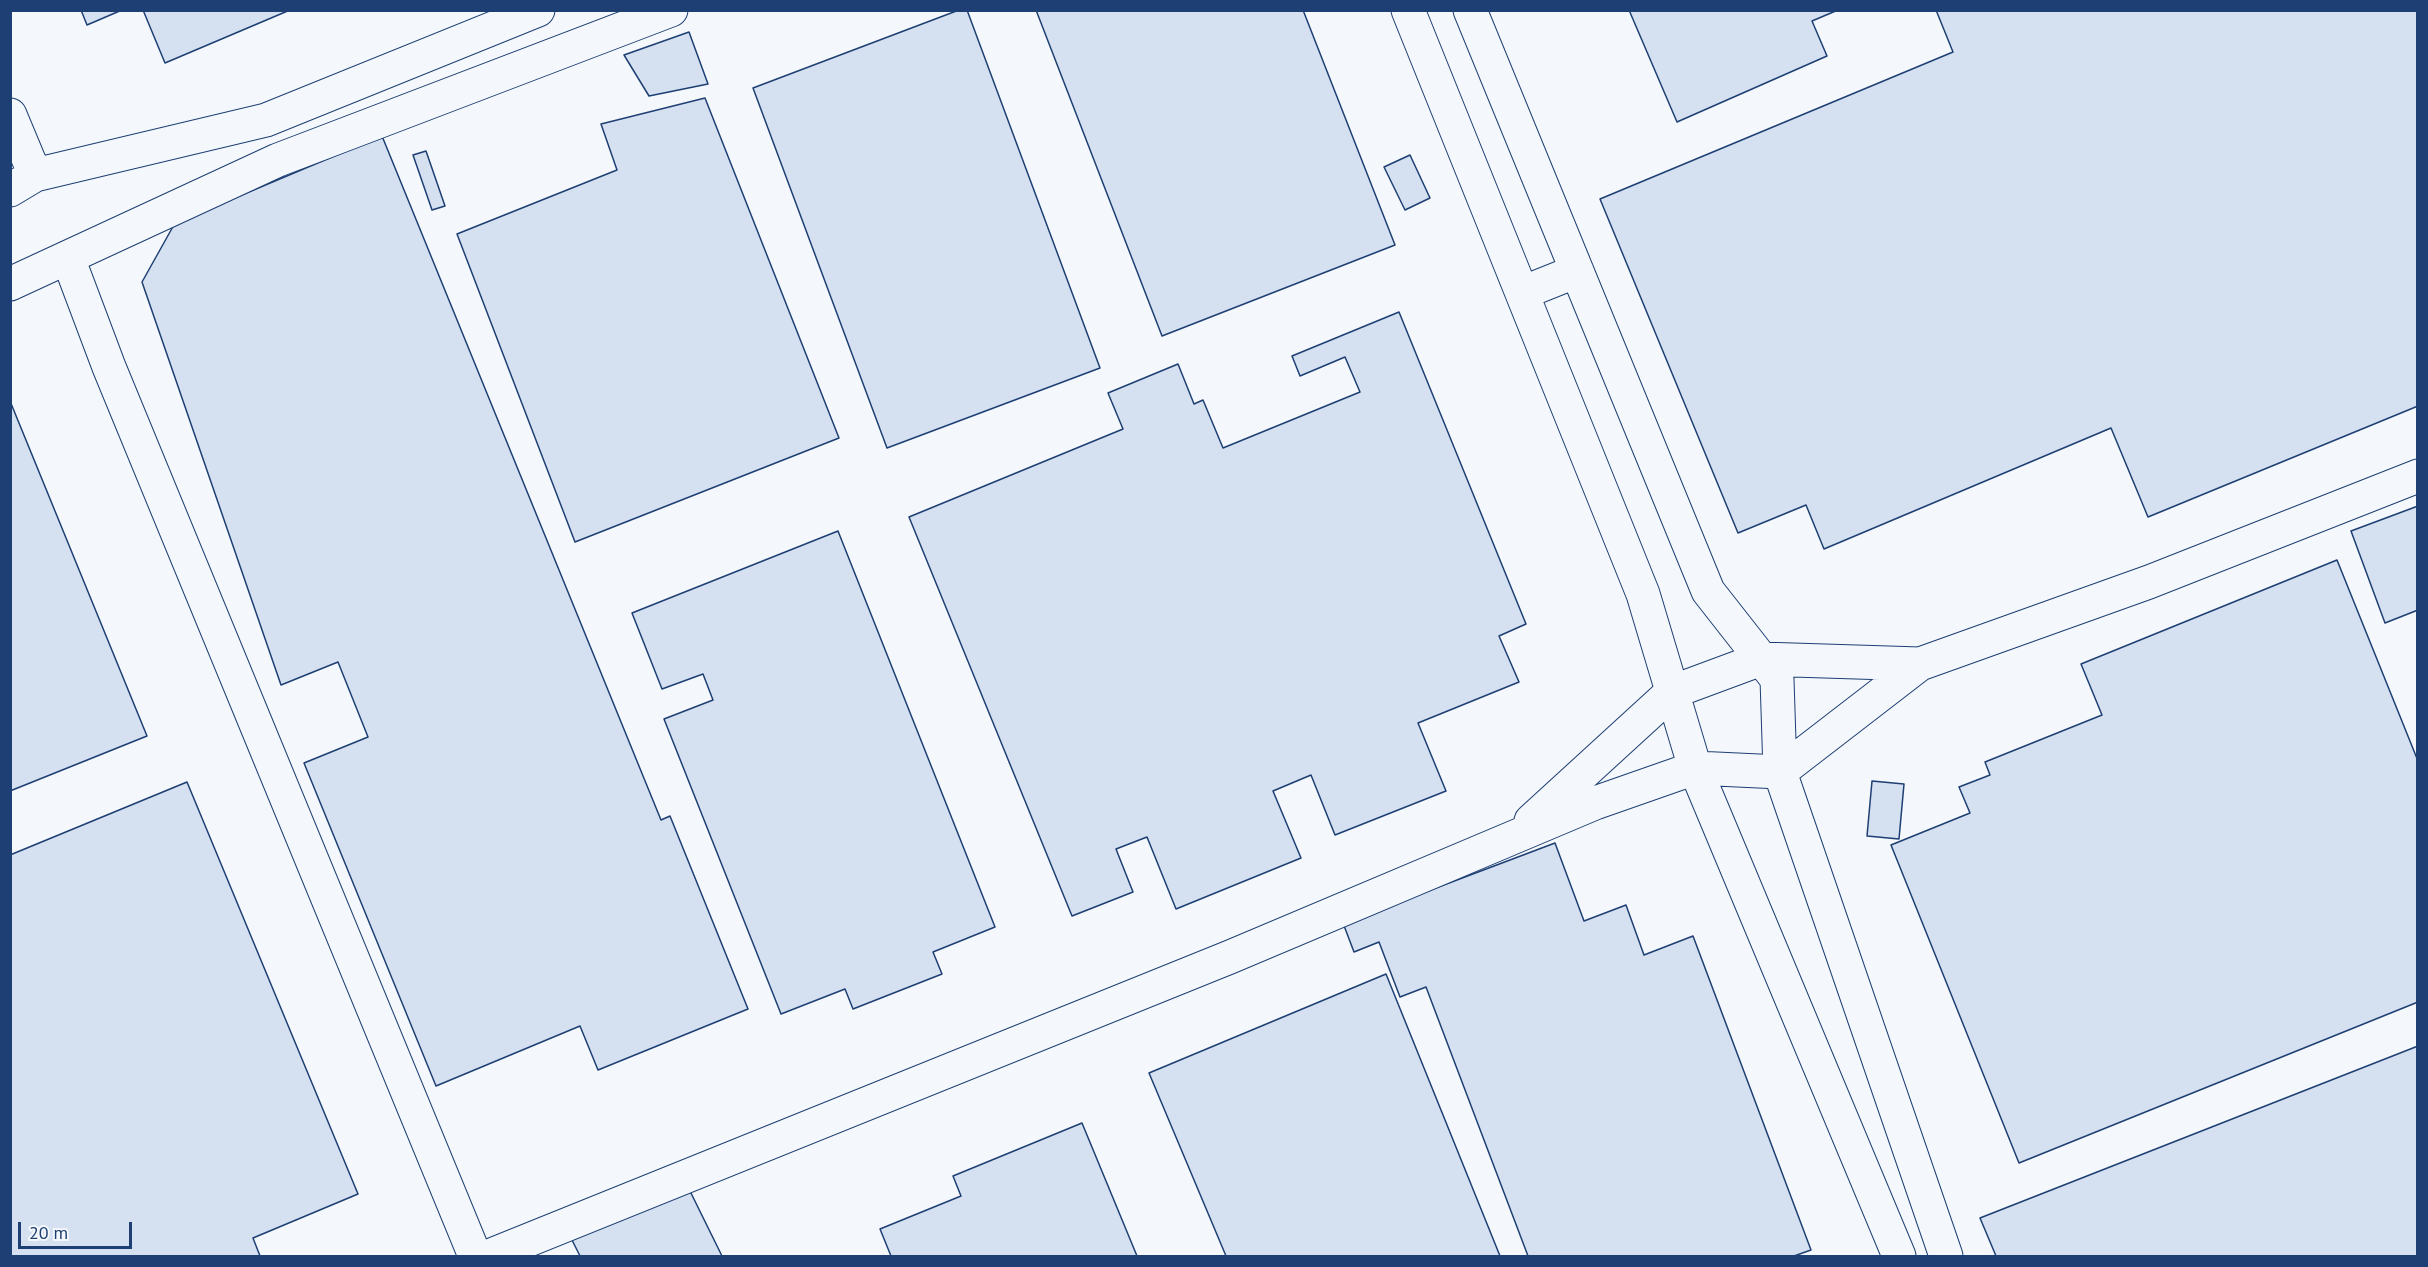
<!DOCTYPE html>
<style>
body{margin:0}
#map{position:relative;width:2428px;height:1267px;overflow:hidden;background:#f4f7fb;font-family:"PT Sans",sans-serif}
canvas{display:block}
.frame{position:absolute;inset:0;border:12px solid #1d3f73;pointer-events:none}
.scale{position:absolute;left:18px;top:1222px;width:114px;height:27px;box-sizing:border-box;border:3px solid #1d3f73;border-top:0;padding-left:8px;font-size:18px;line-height:21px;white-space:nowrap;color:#1d3f73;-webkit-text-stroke:4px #f4f7fb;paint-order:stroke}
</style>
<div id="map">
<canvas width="2428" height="1267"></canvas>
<div class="frame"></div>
<div class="scale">20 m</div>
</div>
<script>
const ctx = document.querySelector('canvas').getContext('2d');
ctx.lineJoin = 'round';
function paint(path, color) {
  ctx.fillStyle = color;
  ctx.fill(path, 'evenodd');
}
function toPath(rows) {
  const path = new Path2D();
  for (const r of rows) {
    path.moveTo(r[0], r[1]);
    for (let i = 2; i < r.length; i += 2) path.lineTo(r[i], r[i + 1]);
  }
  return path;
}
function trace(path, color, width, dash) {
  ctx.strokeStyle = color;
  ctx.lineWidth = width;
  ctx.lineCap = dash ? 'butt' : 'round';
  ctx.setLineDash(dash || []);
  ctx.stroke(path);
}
const building = toPath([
 [81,10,122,10,87,25,81,10],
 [143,10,290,10,165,63,143,10],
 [959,10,967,10,1100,368,887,448,753,88,959,10],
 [1036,10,1303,10,1395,245,1162,336,1036,10],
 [1629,10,1838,10,1812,21,1827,56,1677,122,1629,10],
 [1936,10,2418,10,2418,406,2148,517,2111,428,1824,549,1806,505,1738,533,1600,199,1953,52,1936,10],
 [689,32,708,84,649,96,624,55,689,32],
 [705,98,839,438,575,542,457,234,617,170,601,124,705,98],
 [382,136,661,820,670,816,748,1009,598,1070,580,1026,436,1086,304,763,368,737,338,662,281,685,142,282,175,223,382,136],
 [426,151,445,206,432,210,413,155,426,151],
 [1410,155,1430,198,1405,210,1384,167,1410,155],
 [1399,312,1526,624,1499,636,1519,682,1418,723,1446,791,1335,835,1311,775,1273,791,1301,858,1176,909,1147,837,1116,849,1133,892,1072,916,909,517,1123,429,1108,393,1178,364,1194,404,1203,400,1223,448,1360,392,1345,357,1300,376,1292,356,1399,312],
 [10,401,147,736,10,791,10,401],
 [2418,506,2418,610,2385,623,2351,531,2418,506],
 [838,531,995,927,933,952,942,974,853,1009,845,989,781,1014,664,719,713,700,703,674,662,689,632,613,838,531],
 [2337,560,2418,761,2418,1002,2019,1163,1891,845,1970,813,1959,787,1990,775,1985,762,2102,715,2081,664,2337,560],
 [1872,781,1904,784,1899,839,1867,836,1872,781],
 [187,782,358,1194,253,1238,260,1256,10,1256,10,855,187,782],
 [1555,843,1584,921,1626,905,1644,955,1693,936,1811,1250,1794,1256,1528,1256,1426,987,1400,997,1379,942,1354,952,1343,923,1555,843],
 [1386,974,1500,1256,1226,1256,1149,1073,1386,974],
 [2418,1046,2418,1256,1996,1256,1980,1218,2418,1046],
 [1082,1123,1137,1256,891,1256,880,1229,961,1196,953,1176,1082,1123],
 [687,1185,722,1256,580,1256,572,1240,687,1185]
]);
paint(building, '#d5e0f0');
trace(building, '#1d3f73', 1.5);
const minor = toPath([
 [1408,10,1643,594,1695,768,1899,1256],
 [1470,10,1708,591,1777,679,1780,772,1946,1256],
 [10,115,35,175],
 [10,190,35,175,266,120,538,10],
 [68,258,109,367,475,1256],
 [10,284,278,160,671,10],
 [1522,293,1577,271],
 [1531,821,1672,692,1761,659,1920,664],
 [489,1256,1230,957,1595,803,1695,768,1780,772,1920,664,2149,582,2418,476]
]);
trace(minor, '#1d3f73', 35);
trace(minor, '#f4f7fb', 33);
</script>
